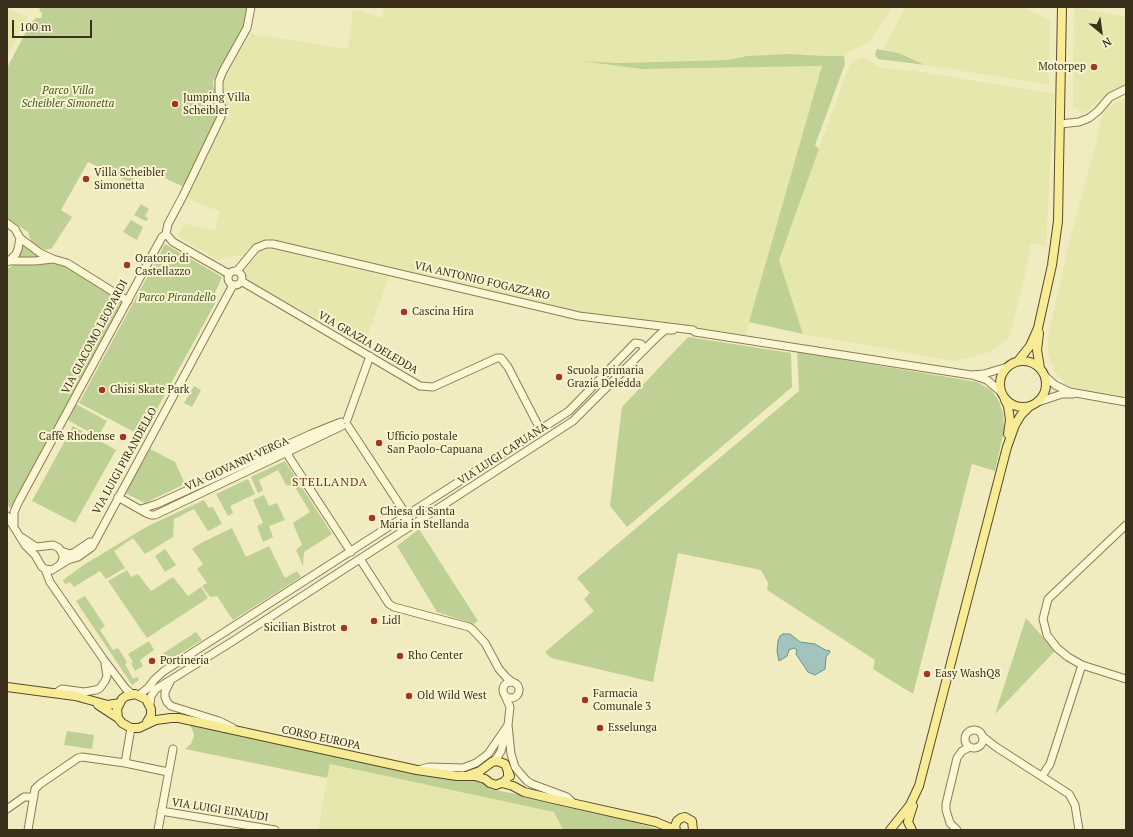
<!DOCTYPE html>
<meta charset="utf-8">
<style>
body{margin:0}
#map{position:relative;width:1133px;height:837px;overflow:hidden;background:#f1ebc0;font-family:"PT Serif",serif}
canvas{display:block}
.frame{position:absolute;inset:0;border:8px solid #3a301c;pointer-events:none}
.north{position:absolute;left:1081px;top:12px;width:40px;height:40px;-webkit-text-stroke:3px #f8f4d0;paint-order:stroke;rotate:151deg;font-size:11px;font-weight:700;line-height:16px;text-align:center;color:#3a301c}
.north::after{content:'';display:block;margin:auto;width:14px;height:18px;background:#3a301c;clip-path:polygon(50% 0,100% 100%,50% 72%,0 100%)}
.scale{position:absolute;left:12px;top:20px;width:80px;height:18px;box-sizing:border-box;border:2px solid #3a301c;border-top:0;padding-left:5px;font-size:12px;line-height:14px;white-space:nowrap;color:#3a301c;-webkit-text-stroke:3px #f8f4d0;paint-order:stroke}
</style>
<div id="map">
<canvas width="1133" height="837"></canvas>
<div class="frame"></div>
<div class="north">N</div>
<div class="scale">100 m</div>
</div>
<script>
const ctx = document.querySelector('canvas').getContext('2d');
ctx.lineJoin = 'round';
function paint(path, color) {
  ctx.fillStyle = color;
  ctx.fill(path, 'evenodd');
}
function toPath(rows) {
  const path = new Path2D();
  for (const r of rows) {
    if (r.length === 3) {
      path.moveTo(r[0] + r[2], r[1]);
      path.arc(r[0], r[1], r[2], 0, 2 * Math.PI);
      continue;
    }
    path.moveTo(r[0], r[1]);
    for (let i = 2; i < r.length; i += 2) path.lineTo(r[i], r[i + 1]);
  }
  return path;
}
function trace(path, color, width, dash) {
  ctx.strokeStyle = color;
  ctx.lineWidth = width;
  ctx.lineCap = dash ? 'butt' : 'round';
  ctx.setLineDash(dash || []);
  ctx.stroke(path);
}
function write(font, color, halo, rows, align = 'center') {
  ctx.font = font + ' "PT Serif",serif';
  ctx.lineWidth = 4;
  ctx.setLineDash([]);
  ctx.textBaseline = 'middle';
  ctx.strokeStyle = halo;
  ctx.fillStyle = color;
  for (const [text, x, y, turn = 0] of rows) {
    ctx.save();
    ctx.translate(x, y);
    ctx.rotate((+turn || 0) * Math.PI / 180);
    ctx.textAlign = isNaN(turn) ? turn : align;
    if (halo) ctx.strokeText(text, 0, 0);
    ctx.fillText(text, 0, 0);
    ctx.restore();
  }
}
paint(toPath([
 [384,7,892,7,870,42,850,51,844,56,826,56,807,54,747,56,729,60,597,63,641,69,823,66,746,335,577,311,422,274,272,240,263,241,256,244,250,248,244,257,237,255,218,260,177,236,184,224,215,230,220,211,202,205,186,197,223,121,226,111,222,89,224,75,251,34,348,49,353,9,382,18],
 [906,7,1022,7,1050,20,1049,85,925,65,907,56,883,49],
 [1074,7,1126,17,1126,87,1110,93,1097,102,1088,110,1082,113,1073,107],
 [7,8,28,17,7,56],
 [861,57,866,58,877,66,883,68,915,71,1054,94,1046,247,1031,243,1023,284,1009,338,989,352,980,355,954,361,803,334,779,260,849,66,852,62],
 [1126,98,1126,398,1068,386,1054,371,1048,353,1048,336,1069,243,1095,147,1102,117,1109,106],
 [269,248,389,277,364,345,249,281,246,274,246,269,258,252],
 [330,764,554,812,563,830,318,830]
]), '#e6e7ad');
paint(toPath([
 [41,7,247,7,245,22,241,33,213,81,213,84,220,112,184,187,139,166,131,183,88,162,61,210,72,217,52,248,46,250,40,248,32,243,28,232,7,218,7,68,30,24,36,18,43,18,41,17,42,13,39,10],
 [877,49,899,53,925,65,878,59,875,55],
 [790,54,826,56,844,56,845,64,815,145,819,149,779,260,803,334,749,322,822,66,641,69,582,61,616,63,729,60,747,56],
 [141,204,149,209,145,216,148,218,147,221,145,221,134,215],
 [131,220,143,227,137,240,123,232],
 [21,240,47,259,15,259],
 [165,244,222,277,214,295,218,298,142,436,79,403],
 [16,264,60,264,71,268,123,302,13,508,9,507,7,503,7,269],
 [688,337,791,353,792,387,627,527,610,506,622,407],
 [797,352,977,382,991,390,999,401,1003,414,1004,430,995,471,972,464,913,694,873,669,875,660,767,590,768,583,761,570,678,553,653,682,551,658,545,652,594,611,584,599,590,593,577,578,799,391],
 [194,386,201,390,192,407,184,403],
 [76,404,107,421,98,437,68,420],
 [73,426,116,450,75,523,32,501],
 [150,449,175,462,185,484,145,503,125,493],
 [285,461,332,534,304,552,303,566,296,550,302,545,293,523,310,512,295,487,286,485,278,470,259,480,263,490,258,493,251,477],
 [248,479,255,494,230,506,233,513,228,516,216,494],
 [264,495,269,506,277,503,285,520,269,526,273,537,263,542,257,526,263,523,253,500],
 [204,500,209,508,213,507,222,524,208,531,194,509,174,519,173,537,145,554,133,538,114,551,125,568,106,579,100,571,74,587,70,582,65,584,63,580,82,566,148,526],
 [232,528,246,557,269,546,285,578,297,571,301,577,233,620,217,596,210,597,202,586,207,583,197,569,203,564,192,549,201,543],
 [419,529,478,621,474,624,437,612,397,546],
 [165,549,176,565,165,572,155,556],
 [127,570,131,577,138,574,151,591,173,577,188,596,201,587,208,598,147,638,108,581],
 [85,596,105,626,100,630,113,650,118,648,127,662,125,664,133,679,137,677,139,680,132,685,76,601],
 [1026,618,1055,651,995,714],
 [196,632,202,640,167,662,162,654],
 [149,641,154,650,140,660,143,666,135,671,131,663,133,662,128,654],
 [189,724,438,778,465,780,475,780,483,783,490,789,537,798,613,816,661,830,563,830,554,812,330,764,327,778,185,749,191,744,194,736,193,731],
 [67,731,94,735,92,749,64,745]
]), '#bed093');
const water = toPath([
 [783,634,790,634,800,642,815,644,827,651,829,650,830,652,826,657,825,669,815,675,808,672,796,654,797,650,794,648,789,650,787,656,779,661,777,651,778,641,780,636,783,634]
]);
paint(water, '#a3c3bf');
trace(water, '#69918f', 1);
const minor = toPath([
 [1060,124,1079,122,1089,118,1098,111,1110,97,1126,89],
 [7,223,15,229,20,238,40,253,53,259,67,263,128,301],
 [166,234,173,242,229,274],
 [9,261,16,254,18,249,20,238],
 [7,262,9,261,35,261,53,259],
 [235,278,7],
 [237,271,256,248,266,244,273,244,579,316,693,330,695,332,971,375,984,374,1007,367],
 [241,281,420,386,433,387,497,358,501,358,508,367,540,429],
 [975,376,987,380,1001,392],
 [1045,376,1055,385,1070,392,1126,402],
 [1038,402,1062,394,1073,394],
 [347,420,370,356],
 [348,426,409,519],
 [287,449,289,457,351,552],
 [118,497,146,513,151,515,155,515,342,426],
 [141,509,157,504,311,434,341,422],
 [7,516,25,545,35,555,42,567,45,569,52,570,60,565,63,559,63,555,59,548,53,545,36,547,21,537],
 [1126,525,1048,599,1043,619,1047,635,1057,648,1068,657,1082,665,1126,679],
 [14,527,14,512,19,501,162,237,166,234,168,224,183,196,221,117,222,110,219,91,219,81,223,71,247,28,251,7],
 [61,551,70,554,75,552,90,542,94,542],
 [360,559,389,604,394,607,469,627,472,629,485,643,499,669,506,677,512,682],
 [60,565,68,560,78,557,92,547,233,285],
 [45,569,50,582,104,660,126,689,132,694],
 [511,690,8],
 [170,682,165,692,165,697,167,702,171,706,219,721,233,728],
 [56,693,62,689,84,692,96,690,100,688,105,681,107,676,105,664],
 [139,695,148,688,155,679,164,671,569,411,635,343,641,344,645,349],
 [150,704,151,696,156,689,230,643,573,421,658,336,665,330,673,330],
 [508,725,511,754,515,767,519,772,527,781,532,784,567,797,573,803],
 [974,739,9],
 [982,736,996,747,1069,794,1075,805,1079,830],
 [492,762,497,758,501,751,508,725,510,707,505,696],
 [125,763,131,728],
 [418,770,429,767,463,768,476,763,488,754,508,725],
 [1042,776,1050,764,1082,665],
 [7,809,24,797,34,797],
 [161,811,275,830],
 [28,830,35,789,40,784,78,758,82,757,125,763,168,772],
 [158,830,173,749],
 [957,830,950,823,946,810,946,804,957,758,962,751,970,747]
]);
const major = toPath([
 [1039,333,1037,350,1040,368],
 [1023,384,23],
 [1018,361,1030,346,1038,328,1052,265,1058,221,1062,7],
 [1005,400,1008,406,1010,420,1008,434],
 [7,687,75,696,108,705,120,703],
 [98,705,118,718],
 [146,724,151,715,151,709,146,699,135,694,126,696,122,699,117,709,118,718,122,723,131,728,139,728,156,720,171,718,179,718,417,770,457,776,475,776,485,779,490,783,496,785,504,782,508,777,508,772],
 [469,775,480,771,492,762,497,761,505,764,510,776],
 [502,783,513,786,524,792,549,798,656,822,675,830],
 [676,830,675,826,677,821,681,818,685,817,692,821,693,830],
 [890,830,910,805,919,786,1007,447,1015,425,1021,415,1029,407],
 [912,830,908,822,909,818,913,806]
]);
trace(minor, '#8b7c56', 9);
trace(major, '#59492b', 10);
trace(minor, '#fbf7d4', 7);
trace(major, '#f7eb95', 8);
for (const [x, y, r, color] of [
 [1094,67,4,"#9f3822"],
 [175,104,4,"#9f3822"],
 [86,179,4,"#9f3822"],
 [127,265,4,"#9f3822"],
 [404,312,4,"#9f3822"],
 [559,377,4,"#9f3822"],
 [102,390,4,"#9f3822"],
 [123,437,4,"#9f3822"],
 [379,443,4,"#9f3822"],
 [372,518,4,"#9f3822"],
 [374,621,4,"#9f3822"],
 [344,628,4,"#9f3822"],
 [400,656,4,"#9f3822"],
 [152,661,4,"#9f3822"],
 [927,674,4,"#9f3822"],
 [409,696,4,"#9f3822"],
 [585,700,4,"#9f3822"],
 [600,728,4,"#9f3822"]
]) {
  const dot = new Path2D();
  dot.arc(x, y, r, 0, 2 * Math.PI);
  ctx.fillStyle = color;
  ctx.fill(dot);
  trace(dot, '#f8f4d0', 1.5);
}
write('11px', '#3a301c', '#f8f4d0', [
 ["Motorpep",1086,67,"right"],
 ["Jumping Villa",183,98],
 ["Scheibler",183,111],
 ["Villa Scheibler",94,173],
 ["Simonetta",94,186],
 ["Oratorio di",135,259],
 ["Castellazzo",135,272],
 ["Cascina Hira",412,312],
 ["Scuola primaria",567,371],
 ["Grazia Deledda",567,384],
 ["Ghisi Skate Park",110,390],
 ["Caffè Rhodense",115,437,"right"],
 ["Ufficio postale",387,437],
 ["San Paolo-Capuana",387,450],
 ["Chiesa di Santa",380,512],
 ["Maria in Stellanda",380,525],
 ["Lidl",382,621],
 ["Sicilian Bistrot",336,628,"right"],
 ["Rho Center",408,656],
 ["Portineria",160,661],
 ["Easy WashQ8",935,674],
 ["Farmacia",593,694],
 ["Comunale 3",593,707],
 ["Old Wild West",417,696],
 ["Esselunga",608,728]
], 'left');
write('italic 11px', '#405821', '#f8f4d0', [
 ["Parco Villa",68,91],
 ["Scheibler Simonetta",68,104],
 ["Parco Pirandello",177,298]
]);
write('11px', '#3a301c', '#f8f4d0', [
 ["VIA ANTONIO FOGAZZARO",482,281,13],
 ["VIA GIACOMO LEOPARDI",95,337,-62],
 ["VIA GRAZIA DELEDDA",368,343,30],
 ["VIA LUIGI CAPUANA",503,454,-33],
 ["VIA LUIGI PIRANDELLO",125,461,-61],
 ["VIA GIOVANNI VERGA",237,464,-25],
 ["CORSO EUROPA",321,738,12],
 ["VIA LUIGI EINAUDI",220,810,9]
]);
ctx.letterSpacing = '1px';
write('12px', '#6a3818', '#f8f4d0', [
 ["STELLANDA",330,483]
]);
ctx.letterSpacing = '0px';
</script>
